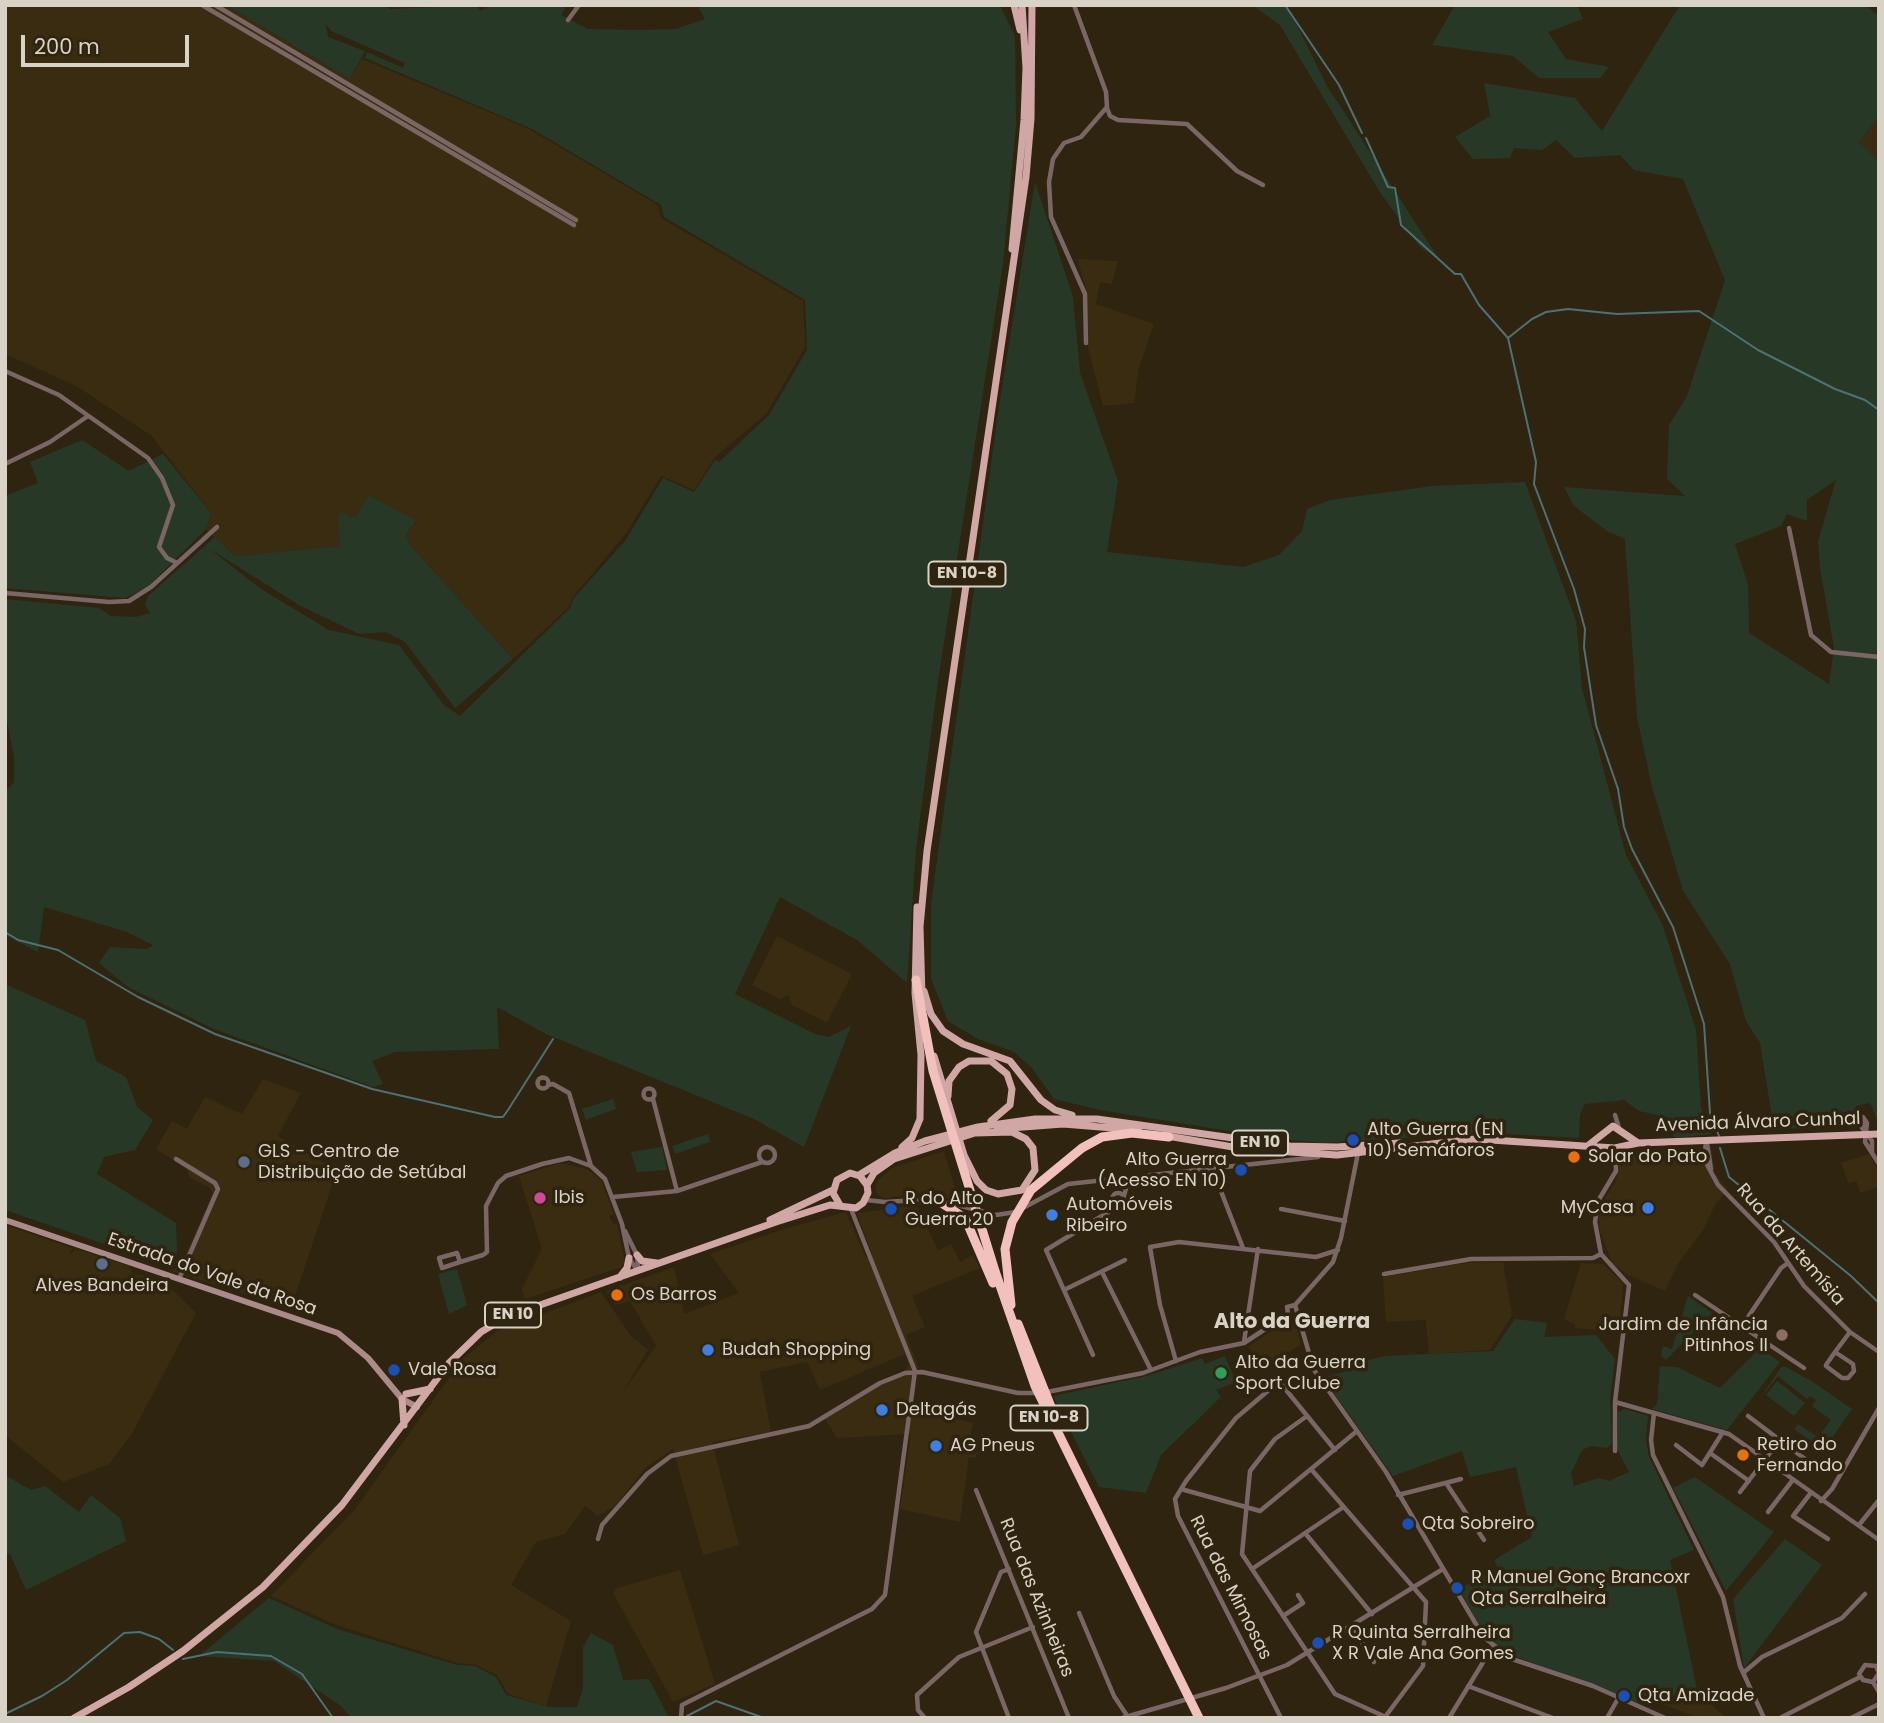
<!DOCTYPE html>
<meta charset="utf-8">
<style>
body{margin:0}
#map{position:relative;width:1884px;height:1723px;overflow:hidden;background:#2f2410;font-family:Poppins,sans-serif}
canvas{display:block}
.frame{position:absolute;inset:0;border:7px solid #d9d2c6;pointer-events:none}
.scale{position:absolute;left:21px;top:35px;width:168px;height:32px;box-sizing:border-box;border:4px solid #d9d2c6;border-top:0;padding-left:9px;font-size:21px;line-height:24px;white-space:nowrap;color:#d9d2c6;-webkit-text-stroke:5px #2f2410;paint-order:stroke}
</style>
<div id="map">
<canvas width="1884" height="1723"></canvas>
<div class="frame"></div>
<div class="scale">200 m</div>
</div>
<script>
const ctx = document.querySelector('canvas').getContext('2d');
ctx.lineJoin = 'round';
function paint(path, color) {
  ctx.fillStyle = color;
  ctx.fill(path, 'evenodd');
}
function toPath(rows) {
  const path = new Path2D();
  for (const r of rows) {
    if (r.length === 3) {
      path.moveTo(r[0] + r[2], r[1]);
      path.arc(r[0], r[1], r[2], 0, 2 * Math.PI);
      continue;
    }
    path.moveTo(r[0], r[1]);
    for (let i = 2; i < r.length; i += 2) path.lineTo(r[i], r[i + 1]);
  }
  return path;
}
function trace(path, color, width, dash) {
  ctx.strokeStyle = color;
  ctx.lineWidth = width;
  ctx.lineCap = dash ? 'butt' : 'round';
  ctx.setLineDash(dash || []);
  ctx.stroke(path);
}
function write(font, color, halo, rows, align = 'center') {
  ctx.font = font + ' Poppins,sans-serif';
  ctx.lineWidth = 7;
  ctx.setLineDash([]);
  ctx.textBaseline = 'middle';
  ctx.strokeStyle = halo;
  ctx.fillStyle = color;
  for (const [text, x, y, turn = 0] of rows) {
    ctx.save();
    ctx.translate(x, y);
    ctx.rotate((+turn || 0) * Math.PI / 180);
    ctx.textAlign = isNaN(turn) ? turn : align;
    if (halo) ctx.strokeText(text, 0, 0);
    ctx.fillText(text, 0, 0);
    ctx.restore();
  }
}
paint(toPath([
 [5,5,226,5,350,79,362,59,501,117,529,129,658,205,661,218,803,301,805,347,767,413,715,457,694,490,661,476,627,532,572,598,569,607,513,659,409,544,406,535,416,522,369,495,340,546,235,556,206,529,211,513,152,436,76,386,5,354],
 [1879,116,1879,161,1859,142],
 [1077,259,1118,261,1112,284,1100,282,1096,304,1154,324,1139,367,1134,403,1103,406,1088,348,1086,288],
 [777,936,852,974,827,1023,792,1005,788,995,780,999,752,985],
 [263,1079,301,1093,278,1136,337,1170,291,1308,170,1271,180,1267,184,1258,213,1193,210,1188,189,1177,187,1169,156,1149,172,1121,187,1129,205,1097,242,1114],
 [1695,1150,1712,1154,1715,1174,1728,1190,1716,1203,1703,1230,1678,1264,1665,1291,1626,1274,1612,1263,1599,1228,1599,1208,1616,1181,1621,1152],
 [944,1151,955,1188,965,1204,927,1193,884,1198,877,1195,875,1188,878,1180,892,1168],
 [1869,1154,1879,1171,1879,1186,1861,1193,1856,1181,1849,1184,1841,1163],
 [561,1163,587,1169,601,1180,614,1214,609,1216,612,1223,617,1224,625,1263,621,1267,525,1299,522,1289,542,1249,519,1176],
 [917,1205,938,1251,951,1244,960,1262,973,1255,980,1268,912,1296,925,1327,906,1335,918,1366,913,1409,973,1423,970,1438,979,1441,976,1458,969,1457,960,1522,900,1509,911,1434,837,1438,825,1419,907,1369,909,1365,905,1354,820,1390,807,1362,760,1372,771,1432,712,1442,739,1545,703,1555,673,1449,645,1468,616,1505,598,1516,585,1506,565,1534,536,1542,511,1585,571,1621,546,1706,508,1694,497,1675,476,1665,457,1663,336,1625,271,1596,355,1509,462,1360,497,1331,601,1292,631,1336,648,1350,622,1393,656,1346,630,1301,615,1305,606,1291,674,1267,684,1314,739,1293,710,1254,787,1228,846,1212,866,1258,872,1255,857,1213],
 [5,1225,72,1248,69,1255,76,1249,129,1266,133,1274,160,1278,196,1313,131,1435,109,1464,63,1482,5,1435],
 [1503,1262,1512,1316,1490,1350,1429,1354,1426,1320,1386,1322,1383,1277,1466,1263],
 [1581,1263,1603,1264,1623,1283,1619,1332,1575,1328,1575,1324,1564,1319],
 [1289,1319,1295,1322,1301,1345,1264,1366,1248,1347],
 [680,1570,715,1684,673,1702,613,1593,617,1588],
 [1701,1696,1727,1718,1699,1718,1649,1699]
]), '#3a2c10');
paint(toPath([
 [226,5,387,5,390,9,477,5,480,11,491,5,567,5,561,15,588,29,641,30,676,29,705,19,697,5,1000,5,1015,36,1016,125,1003,264,938,681,916,849,907,983,857,940,780,897,735,994,815,1034,829,1037,851,1026,804,1147,754,1119,546,1034,497,1007,499,1049,395,1052,372,1061,383,1084,373,1087,214,1029,128,987,99,963,110,947,147,949,153,945,127,932,44,907,38,952,5,935,5,792,14,782,14,757,5,711,5,599,99,608,111,616,136,617,150,613,145,605,148,596,215,537,235,556,340,546,338,516,341,512,355,518,369,495,416,521,406,535,409,544,513,659,455,708,405,642,386,632,359,634,299,605,210,549,261,589,329,630,399,645,444,705,460,716,570,608,573,599,625,541,663,478,694,492,715,460,719,462,769,415,807,350,805,300,664,217,661,205,532,129,365,58,367,52,403,68,405,63,331,31,326,24,328,37,365,51,350,79],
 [1252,5,1283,5,1291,13,1327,86,1439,259,1420,247,1381,194,1280,25],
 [1455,5,1577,5,1583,19,1548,32,1566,59,1609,67,1600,78,1539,78,1513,56,1432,45],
 [1680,5,1865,5,1879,16,1879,116,1859,142,1879,161,1879,1124,1870,1103,1856,1106,1849,1127,1774,1129,1760,1043,1746,1021,1730,964,1683,891,1652,787,1637,717,1625,539,1607,531,1574,506,1564,487,1685,496,1667,479,1669,425,1687,396,1725,280,1683,179,1634,170,1620,155,1575,158,1556,140,1542,150,1514,148,1510,158,1473,159,1455,137,1490,116,1484,83,1575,98,1602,131],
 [1836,480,1818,541,1820,568,1834,648,1829,684,1749,633,1748,585,1735,544,1781,526,1787,514,1807,521,1807,500],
 [1035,182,1073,297,1080,373,1118,481,1107,552,1243,567,1279,555,1302,531,1307,509,1330,500,1432,486,1525,482,1576,621,1582,688,1626,855,1663,926,1696,1030,1701,1109,1712,1134,1674,1138,1667,1117,1639,1111,1624,1100,1585,1104,1580,1114,1579,1138,1486,1133,1322,1143,1272,1138,1100,1110,1054,1099,1032,1068,1014,1052,978,1039,948,1021,931,979,931,904,999,406],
 [82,440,129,471,163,454,211,513,206,529,146,588,125,598,5,588,5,496,38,483,30,462],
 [5,984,85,1020,96,1061,126,1077,137,1107,153,1120,135,1150,104,1157,97,1174,176,1223,177,1254,169,1266,5,1210],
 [613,1099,616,1109,586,1120,582,1109],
 [708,1134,710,1142,675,1154,672,1146],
 [662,1147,667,1170,637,1172,631,1152],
 [457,1269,467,1305,449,1314,438,1274],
 [1688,1296,1712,1313,1666,1360,1661,1355,1663,1346,1672,1349],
 [1515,1319,1547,1323,1544,1337,1596,1335,1615,1359,1610,1399,1612,1443,1607,1448,1591,1446,1582,1450,1571,1474,1574,1486,1599,1478,1609,1481,1629,1472,1617,1449,1618,1412,1625,1409,1648,1416,1646,1440,1649,1457,1694,1550,1670,1560,1698,1694,1648,1698,1644,1705,1514,1656,1498,1646,1483,1631,1459,1589,1498,1568,1494,1560,1532,1537,1516,1467,1470,1477,1462,1451,1393,1476,1323,1378,1353,1369,1352,1364,1385,1356,1493,1351],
 [1760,1348,1780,1362,1727,1430,1652,1409,1657,1404,1660,1366,1677,1367,1720,1388],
 [1225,1356,1236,1382,1216,1390,1221,1397,1161,1455,1146,1493,1099,1487,1053,1396,1147,1376,1202,1358,1205,1364],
 [1781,1367,1786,1367,1813,1382,1852,1409,1823,1451,1794,1429,1798,1424,1818,1437,1831,1420,1812,1406,1816,1400,1810,1396,1807,1399,1778,1376,1759,1400],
 [1777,1381,1805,1403,1794,1416,1766,1395],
 [5,1475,31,1490,45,1486,79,1512,91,1495,120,1518,126,1541,26,1590,10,1554,5,1554],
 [1695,1477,1774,1532,1726,1591,1673,1488],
 [1785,1539,1822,1565,1744,1668,1733,1599],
 [269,1598,337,1629,457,1665,475,1666,496,1677,506,1695,549,1707,577,1707,583,1688,583,1647,591,1633,613,1645,623,1680,649,1679,669,1718,352,1718,341,1706,274,1661,199,1656]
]), '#283827');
trace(toPath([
 [1285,5,1339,85,1362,133],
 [1366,138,1388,187,1395,188,1401,225,1455,274,1461,274,1479,305,1508,338,1536,462,1534,484,1574,589,1585,629,1584,647,1596,725,1618,789,1624,827,1632,849,1673,927,1704,1024,1710,1113,1719,1136],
 [1508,338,1532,319,1546,312,1568,309,1617,314,1699,311,1758,350,1835,389,1865,400,1879,410],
 [5,932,18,940,58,950,138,997,215,1034,372,1089,495,1117,503,1117,508,1110,553,1039],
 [1720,1148,1729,1177,1851,1276,1879,1303],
 [183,1659,217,1652,271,1656,302,1674,333,1718],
 [5,1714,42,1696,67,1680,124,1633,140,1632,159,1639,173,1650],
 [687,1716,716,1701,764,1718]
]), '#4e7176', 2);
trace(toPath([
 [202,5,574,225],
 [215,5,576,220],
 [1074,5,1106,92,1107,107,1081,137,1064,143,1053,159,1049,182,1051,217,1085,294,1086,343],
 [1878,5,1879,6],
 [568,20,579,5],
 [1107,108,1110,116,1118,120,1187,124,1237,171,1263,185],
 [5,371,59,395,148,458,162,478,173,505,159,547,167,558,177,563],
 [5,464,50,442,88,416],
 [1789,528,1811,635,1831,652,1879,657],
 [5,593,109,602,129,601,151,587,217,527],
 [543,1083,5.5],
 [548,1085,553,1084,569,1093,591,1166],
 [649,1094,5.5],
 [653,1099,677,1191],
 [1615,1115,1619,1128],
 [1863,1117,1867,1123,1865,1142,1879,1164],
 [1863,1117,1862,1128,1872,1141,1872,1153],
 [1706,1142,1704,1159,1718,1185,1774,1242,1804,1286,1850,1332,1879,1352],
 [1707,1143,1711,1169],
 [767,1155,8],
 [176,1159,215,1183,218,1189,179,1279],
 [1212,1168,1243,1248],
 [1118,1199,6],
 [1124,1196,1129,1177],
 [613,1197,677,1191,762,1162],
 [866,1200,885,1202,934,1199],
 [946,1202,996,1215,1016,1212],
 [1023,1208,1068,1184,1318,1157],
 [1281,1209,1345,1221],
 [625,1231,637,1255,638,1268],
 [460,1262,457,1253,439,1258,442,1268,460,1262,483,1255,487,1252,486,1206,498,1183,506,1176,542,1164,569,1158,591,1166,605,1179,622,1224,629,1258,637,1270],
 [1102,1272,1151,1370],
 [1384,1274,1471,1259,1593,1258,1601,1254],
 [1064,1290,1125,1260],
 [1695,1295,1804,1368],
 [1295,1305,1314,1370,1386,1472,1483,1636,1509,1658,1593,1686,1665,1718],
 [1288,1314,1287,1307,1295,1305,1333,1262,1341,1238,1358,1153],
 [1742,1326,1781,1268,1788,1263],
 [1244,1342,1258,1249],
 [1835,1352,1853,1364,1854,1371,1848,1378,1842,1378,1826,1366,1826,1365,1835,1352,1850,1332],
 [1093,1355,1046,1250,1120,1205],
 [1176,1361,1160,1305,1150,1247,1179,1242,1316,1257,1338,1250],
 [1615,1402,1729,1434,1879,1540],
 [1654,1413,1651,1440,1653,1455,1723,1597,1740,1666,1764,1718],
 [1307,1416,1275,1439,1250,1471,1242,1554,1335,1694,1388,1718],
 [1748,1416,1809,1462],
 [1676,1445,1702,1465,1723,1432],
 [1615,1451,1615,1402,1629,1285,1601,1254,1595,1222,1598,1201,1616,1171,1615,1148],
 [1710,1453,1749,1481],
 [1311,1469,1426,1602,1423,1666,1385,1717],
 [1446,1483,1484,1540],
 [1181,1489,1260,1511,1357,1431],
 [976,1490,1069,1718],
 [1740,1492,1780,1440],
 [1810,1494,1793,1516,1828,1539],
 [1398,1495,1461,1479],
 [1821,1501,1832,1489,1879,1408],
 [1768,1512,1792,1481],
 [1859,1525,1879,1500],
 [1305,1533,1372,1614],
 [598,1539,602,1525,647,1474,671,1456,809,1426,880,1383,905,1373,922,1372,1018,1393,1042,1393,1143,1373,1200,1352,1244,1343,1288,1314],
 [1009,1569,1001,1572,976,1632,1009,1718],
 [1252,1569,1342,1508],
 [1079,1613,1114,1696,1128,1717],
 [1283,1616,1303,1603,1298,1595],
 [1352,1626,1374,1662],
 [1743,1673,1762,1657,1842,1618,1865,1594],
 [1873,1682,1863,1680,1859,1674,1865,1665,1876,1666],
 [1873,1682,1879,1673,1876,1666],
 [1873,1682,1879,1692],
 [1468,1686,1553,1718],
 [681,1718,682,1705,872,1609,885,1595,915,1371,851,1209],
 [925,1718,918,1710,917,1695,959,1657,1033,1627],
 [1122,1718,1226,1688,1287,1665,1443,1569],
 [1281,1718,1178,1516,1175,1499,1186,1481,1236,1418,1276,1384,1282,1385,1335,1450],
 [1449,1718,1493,1646],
 [1607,1718,1619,1697],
 [1780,1718,1860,1677],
 [1851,1718,1879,1704]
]), '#7a6665', 4.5);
trace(toPath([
 [5,1220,338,1333,368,1358,402,1399,417,1407]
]), '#ab8b89', 6);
trace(toPath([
 [1014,5,1020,30],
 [1012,249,1024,120,1026,68,1022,5],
 [924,991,931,1014,943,1031,963,1044,1010,1061,1041,1100,1055,1110,1072,1115],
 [922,996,920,927,927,851,1026,177,1031,119,1032,5],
 [934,1056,964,1155,977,1181,986,1190,998,1194,1022,1190,1035,1170,1033,1148,1026,1139,1012,1132,975,1133],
 [948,1096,949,1081,959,1067,969,1061,991,1061,1007,1074,1012,1089,1010,1105,991,1121],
 [997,1129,1063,1124,1138,1130],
 [1167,1136,1245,1149,1337,1155,1475,1139,1615,1148,1638,1143,1879,1134],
 [1590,1144,1613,1126,1638,1143],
 [902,1147,912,1138,920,1119,921,1055,915,993,917,907],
 [859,1175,895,1153,925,1141,978,1127,1035,1119,1097,1119,1290,1146,1337,1147,1400,1143],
 [867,1185,874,1173,894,1159,978,1132],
 [770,1220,833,1190],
 [637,1255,642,1261,657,1263],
 [620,1277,627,1268,629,1258],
 [406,1394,430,1389],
 [402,1399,404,1425],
 [74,1718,129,1687,183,1651,263,1587,342,1505,449,1363,481,1332,506,1317,776,1222,830,1205,856,1208,863,1203,868,1193,867,1185,860,1176,850,1173,837,1180,833,1193,840,1205]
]), '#d0a7a4', 7);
trace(toPath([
 [916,980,933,1071,995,1271,1035,1386,1199,1718],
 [935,1199,965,1218,993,1283],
 [1011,1305,1005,1249,1012,1222,1031,1190,1082,1148,1102,1137,1132,1133,1169,1137],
 [1018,1324,1057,1422]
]), '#f2c1bd', 9);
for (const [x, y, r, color] of [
 [1353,1140,7,"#1a4fb4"],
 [1574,1157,7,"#e8710a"],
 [244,1162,7,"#5c6f8a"],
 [1241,1170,7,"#1a4fb4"],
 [540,1198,7,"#d1479c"],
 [1648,1208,7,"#3f7fe0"],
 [891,1209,7,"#1a4fb4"],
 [1052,1215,7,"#3f7fe0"],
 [102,1264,7,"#5c6f8a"],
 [617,1295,7,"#e8710a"],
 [1782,1335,7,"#8d6e63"],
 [708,1350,7,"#3f7fe0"],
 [394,1370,7,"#1a4fb4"],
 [1221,1373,7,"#2e9e5b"],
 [882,1410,7,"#3f7fe0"],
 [936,1446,7,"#3f7fe0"],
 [1743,1455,7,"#e8710a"],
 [1408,1524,7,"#1a4fb4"],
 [1457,1588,7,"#1a4fb4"],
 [1318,1643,7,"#1a4fb4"],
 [1624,1696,7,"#1a4fb4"]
]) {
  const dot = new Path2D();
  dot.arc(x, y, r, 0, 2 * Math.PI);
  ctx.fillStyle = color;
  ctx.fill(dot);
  trace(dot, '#2f2410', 2.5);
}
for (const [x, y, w] of [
 [967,574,77],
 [1260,1143,56],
 [513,1315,56],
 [1049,1418,77]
]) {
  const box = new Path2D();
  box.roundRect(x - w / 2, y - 12.5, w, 25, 5);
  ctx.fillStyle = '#2f2410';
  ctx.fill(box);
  trace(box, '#d9d2c6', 2);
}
write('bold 16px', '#d9d2c6', null, [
 ["EN 10-8",967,574],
 ["EN 10",1260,1143],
 ["EN 10",513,1315],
 ["EN 10-8",1049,1418]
]);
write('18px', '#d9d2c6', '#2f2410', [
 ["Avenida Álvaro Cunhal",1758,1123,-2],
 ["Rua da Artemísia",1790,1245,49],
 ["Estrada do Vale da Rosa",212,1275,19],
 ["Rua das Mimosas",1230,1588,63],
 ["Rua das Azinheiras",1036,1598,68]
]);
write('18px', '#d9d2c6', '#2f2410', [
 ["Alto Guerra (EN",1367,1130],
 ["10) Semáforos",1367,1151],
 ["GLS - Centro de",258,1152],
 ["Distribuição de Setúbal",258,1173],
 ["Solar do Pato",1588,1157],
 ["Alto Guerra",1227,1160,"right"],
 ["(Acesso EN 10)",1227,1181,"right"],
 ["Ibis",554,1198],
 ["R do Alto",905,1199],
 ["Guerra 20",905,1220],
 ["Automóveis",1066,1205],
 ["Ribeiro",1066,1226],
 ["MyCasa",1634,1208,"right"],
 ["Alves Bandeira",102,1286,"center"],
 ["Os Barros",631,1295],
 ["Jardim de Infância",1768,1325,"right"],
 ["Pitinhos II",1768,1346,"right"],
 ["Budah Shopping",722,1350],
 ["Alto da Guerra",1235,1363],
 ["Sport Clube",1235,1384],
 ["Vale Rosa",408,1370],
 ["Deltagás",896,1410],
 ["Retiro do",1757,1445],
 ["Fernando",1757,1466],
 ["AG Pneus",950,1446],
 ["Qta Sobreiro",1422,1524],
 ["R Manuel Gonç Brancoxr",1471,1578],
 ["Qta Serralheira",1471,1599],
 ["R Quinta Serralheira",1332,1633],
 ["X R Vale Ana Gomes",1332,1654],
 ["Qta Amizade",1638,1696]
], 'left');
write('bold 21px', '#d9d2c6', '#2f2410', [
 ["Alto da Guerra",1292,1323]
]);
</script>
